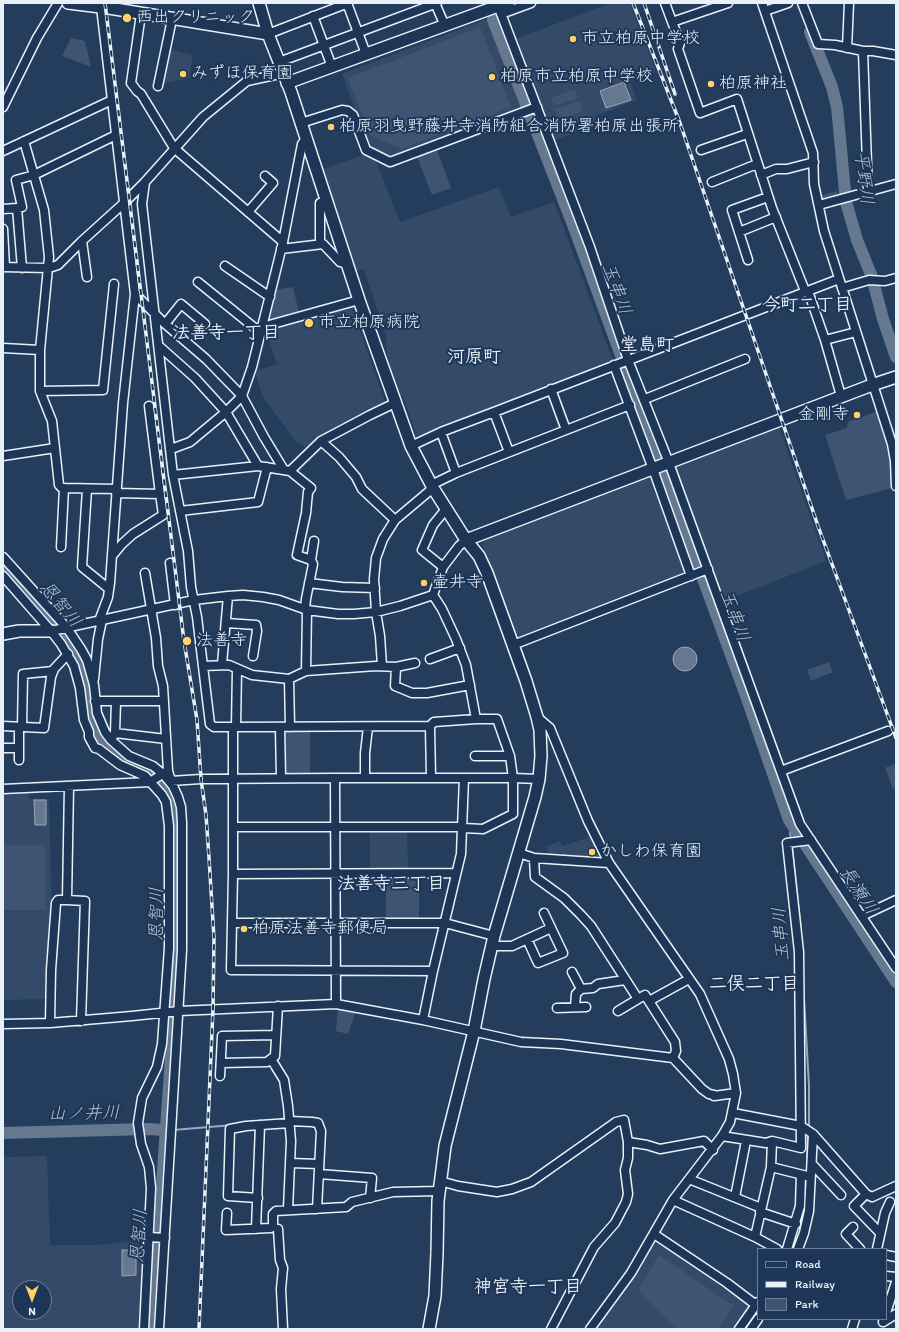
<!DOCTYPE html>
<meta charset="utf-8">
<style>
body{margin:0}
#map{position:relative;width:899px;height:1332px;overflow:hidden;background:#253d5d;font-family:Itim,sans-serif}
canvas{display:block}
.frame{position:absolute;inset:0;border:4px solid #e8f1f8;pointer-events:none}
.legend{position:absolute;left:757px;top:1248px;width:130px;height:72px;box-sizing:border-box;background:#1d3557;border:1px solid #6e8097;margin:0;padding:5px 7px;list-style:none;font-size:12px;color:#e8f1f8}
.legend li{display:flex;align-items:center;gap:8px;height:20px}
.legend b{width:20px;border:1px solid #6e8097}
.north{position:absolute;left:12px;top:1280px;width:40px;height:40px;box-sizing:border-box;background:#1d3557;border:1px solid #6e8097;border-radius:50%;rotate:180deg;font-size:11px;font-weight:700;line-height:16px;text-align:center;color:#e8f1f8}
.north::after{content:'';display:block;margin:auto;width:14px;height:18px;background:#ffd166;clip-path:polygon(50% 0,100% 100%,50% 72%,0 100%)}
</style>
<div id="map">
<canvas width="899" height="1332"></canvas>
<div class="frame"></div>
<ul class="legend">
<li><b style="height:5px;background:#1d3557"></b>Road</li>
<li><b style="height:5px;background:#e8f1f8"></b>Railway</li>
<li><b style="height:11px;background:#3e5472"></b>Park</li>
</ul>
<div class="north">N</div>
</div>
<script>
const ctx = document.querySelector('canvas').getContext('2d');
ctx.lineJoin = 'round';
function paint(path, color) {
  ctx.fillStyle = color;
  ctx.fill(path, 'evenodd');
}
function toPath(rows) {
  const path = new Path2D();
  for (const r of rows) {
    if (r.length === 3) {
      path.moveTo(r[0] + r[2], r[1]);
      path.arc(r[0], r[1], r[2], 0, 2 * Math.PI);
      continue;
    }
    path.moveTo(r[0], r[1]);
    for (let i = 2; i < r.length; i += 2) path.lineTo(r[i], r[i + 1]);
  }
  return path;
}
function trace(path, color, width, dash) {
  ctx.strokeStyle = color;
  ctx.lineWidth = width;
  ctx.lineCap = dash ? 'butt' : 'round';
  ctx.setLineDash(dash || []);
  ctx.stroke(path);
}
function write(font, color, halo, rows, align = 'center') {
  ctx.font = font + ' Itim,"Klee One",sans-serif';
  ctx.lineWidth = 4;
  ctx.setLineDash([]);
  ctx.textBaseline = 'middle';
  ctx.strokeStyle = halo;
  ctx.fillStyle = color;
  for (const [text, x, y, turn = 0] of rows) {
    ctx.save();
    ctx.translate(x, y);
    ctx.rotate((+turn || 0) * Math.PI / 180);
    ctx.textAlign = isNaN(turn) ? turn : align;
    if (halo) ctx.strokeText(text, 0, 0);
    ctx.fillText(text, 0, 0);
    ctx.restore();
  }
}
paint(toPath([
 [611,3,630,3,656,72,630,81,637,100,595,116,598,124,555,140,540,102,391,157,369,147,342,74,492,17,502,44],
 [167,49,193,55,189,78,160,84],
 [363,155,376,161,400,222,499,187,511,217,554,202,614,363,417,437,404,398,396,390,389,374,391,373,386,349,387,349,386,336,364,269,356,271,321,170],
 [351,304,385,402,323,435,306,448,295,441,262,395,255,371,277,364,265,330],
 [778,423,826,561,722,602,676,471,677,468,681,463],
 [647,474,650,476,686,572,684,576,518,641,482,544,486,537],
 [28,790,29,799,49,799,52,912,47,999,3,1000,3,792],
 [370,829,407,829,408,869,370,870],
 [590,837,601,860,550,857,546,846,560,841,562,846],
 [47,1156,50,1245,96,1245,145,1240,141,1329,3,1329,3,1157],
 [20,1288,44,1288,44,1312,20,1312],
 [655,1241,660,1241,750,1304,750,1309,736,1329,596,1329]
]), '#334a68');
paint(toPath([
 [480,27,511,107,401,149,370,135,348,78],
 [71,38,85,41,91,67,62,56],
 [575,89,578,98,554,106,551,98],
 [579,101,583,111,559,119,555,109],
 [437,150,451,188,432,195,417,157],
 [837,191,839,198,821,203,819,196],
 [293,287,299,313,265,323,274,290],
 [878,411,892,461,893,488,846,500,825,435,847,428,848,422],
 [829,662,833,672,811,681,807,670],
 [283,730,310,730,310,773,283,773],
 [894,764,896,769,896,788,893,789,885,768],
 [3,845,45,845,46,910,3,910],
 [386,877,419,877,419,919,386,919],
 [338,1007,356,1011,348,1034,336,1031],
 [659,1255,734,1306,718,1329,677,1329,640,1293,639,1288]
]), '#3e5472');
const water = toPath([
 [624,82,631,100,606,108,600,91,624,82],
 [685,659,12],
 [34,800,46,800,46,825,35,825,34,800],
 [122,1250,136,1250,136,1275,122,1276,122,1250]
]);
paint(water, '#657890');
trace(water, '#99a8ba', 1);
trace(toPath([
 [789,820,791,841],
 [792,845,801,930],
 [803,981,809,1086,809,1128],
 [173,1130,233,1125],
 [807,1174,808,1134],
 [806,1200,807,1178],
 [793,1249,800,1231,805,1204],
 [745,1329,758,1310]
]), '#99a8ba', 2);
trace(toPath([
 [493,20,572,222,745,693,789,820,896,982],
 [810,32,832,87,837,107,846,202,857,240,872,277,883,319,896,357],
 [3,564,74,649,83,669,93,723,100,737,111,751,127,762,145,769,160,781,169,791,173,804,175,821,175,883,174,1014,152,1329],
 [3,1133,148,1129,166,1130]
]), '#657890', 12);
trace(toPath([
 [888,731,896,729]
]), '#425874', 8, [8, 4]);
const street = toPath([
 [347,3,366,54],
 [435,3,445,26],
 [497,3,590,247,628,360,669,463,800,824,896,968],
 [665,3,680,43,678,49,700,113,737,99,772,208,805,291],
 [762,3,813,153,814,184,824,231,892,444,895,461,896,486],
 [802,3,818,44,835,45,863,51,873,51,896,55],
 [765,11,788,3],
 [141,14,131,83,137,91,141,94,174,148,283,242],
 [501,14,531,3],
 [313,16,332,67],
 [672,22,728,3],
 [268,34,348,3],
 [847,48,849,3],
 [863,51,868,192],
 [279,62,437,3],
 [158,86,172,19],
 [3,107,37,38,58,3],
 [301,123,342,110,348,111,353,115,366,150,390,162,537,107],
 [24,141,44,210,49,257,40,350,40,391,52,421,59,485,62,488,117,489],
 [701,150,747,134],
 [3,151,112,100],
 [761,175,776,169,787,169,814,162],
 [145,182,142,204,173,475,188,551,191,587,197,617,210,724,214,727,233,727,430,726,431,778],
 [712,182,757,164],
 [819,205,896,184],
 [17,208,22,207,16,180,34,175,116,135],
 [3,209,17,208,22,268],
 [248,212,273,183,265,176],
 [3,229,5,267],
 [739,232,776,217],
 [82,241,87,277],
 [320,244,320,203,326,200],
 [281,249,323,244,340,262,347,264],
 [748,260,732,210,768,197],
 [225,266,270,297],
 [3,267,49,268,58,265,82,241,124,203,145,182,203,117,247,81,284,73],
 [198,282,261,333],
 [842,288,869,280,885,281,896,278],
 [808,291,825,340,841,396],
 [135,294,163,322,206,359,242,396,264,437,284,470],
 [165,324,181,304,205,324],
 [262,327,283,242,302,144,306,139],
 [825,340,856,332],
 [159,346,195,378,226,412,258,466],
 [3,348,40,350],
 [614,365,653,469],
 [551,389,566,430],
 [40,391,103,390,114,284],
 [645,399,745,359],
 [149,406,160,494],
 [494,412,509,452],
 [441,432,456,473],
 [321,441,339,457,356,477,362,489,395,520],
 [411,446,441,432,494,412,839,279],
 [171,449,190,442,226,412,242,396,252,367,262,327,359,300],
 [3,456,55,448],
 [653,469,691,576],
 [290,471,311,488,308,492,306,513,297,555,311,560,313,564,306,599,305,609],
 [173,475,258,466,290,471,321,441,370,415,395,403],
 [431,485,456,473,630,405],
 [87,489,82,567,109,589],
 [180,511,258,502,267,467],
 [61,547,64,488],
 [112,556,122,544,133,534,163,515,160,494,116,493],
 [3,557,67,628,81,649,87,660,94,685,97,713,105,732,111,740,129,756,153,766,163,774,173,786,178,797,181,807,182,823,182,950,159,1329],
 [311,560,314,541],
 [170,563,175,605],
 [443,567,422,550,433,525,446,509],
 [145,573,156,638,158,666,163,686,168,771,171,781,201,779,335,778,513,778,539,779],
 [3,576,51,631,61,644,74,666,80,688,84,720,89,732,89,737,95,748,99,749,120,765,145,776,162,795,166,802,169,826,169,948,162,1044,157,1067,142,1098,138,1123,141,1144,149,1167,151,1188,144,1329],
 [309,583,342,587,375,588],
 [433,595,442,609,456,639,466,665,476,719,497,719,510,756,513,778,513,814,483,829,463,828],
 [99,621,108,597,110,583,123,403,135,294,101,7],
 [226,623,256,625,257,631,253,656],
 [51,631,194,600,228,596,243,595,263,597,279,600,307,610,338,614,354,614,376,612,400,606,433,595,443,567,459,546,466,540],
 [513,645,708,569],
 [430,659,460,648],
 [222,664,228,596],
 [203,666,229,665,252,675,289,679,306,671,376,666,396,667,415,663],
 [382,666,380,636,376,612,374,579,376,558,383,539,395,520,433,488],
 [396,667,395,686,412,693,427,693,470,685],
 [306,671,307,610],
 [94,679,98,639,102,620],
 [289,679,290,727],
 [95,701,164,701],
 [537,717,550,728,588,821,609,863,700,994,729,1059,733,1074,736,1093,730,1122,722,1136,673,1200,631,1273,590,1329],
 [3,726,44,728,51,677,54,669,68,654],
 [430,726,434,722,476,719],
 [22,727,23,674,53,671],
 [233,727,233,874,231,970,433,971],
 [236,727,237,669],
 [280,727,281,778],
 [115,733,166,739],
 [112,738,115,733,116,701],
 [3,748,19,748],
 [475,756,510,756],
 [19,760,19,727],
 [781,771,888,731],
 [335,778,336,1004],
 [365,778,365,753,368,727],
 [3,789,150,782,167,771],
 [233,827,463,827],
 [519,853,534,858,609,863],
 [534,858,535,877,564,898,581,915,591,926,638,999,645,995,675,1042,676,1051,673,1058],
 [233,874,456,873],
 [67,900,85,901,81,1021],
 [862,916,896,900],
 [232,923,445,923,494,936],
 [527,939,538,963,563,953,544,913],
 [492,946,512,946,551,928],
 [572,972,581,989],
 [649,1001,689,979],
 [575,1007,576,994,581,989,593,988,598,984,625,980],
 [557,1008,586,1007],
 [618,1011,638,999],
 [423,1020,433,971,461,854,464,778],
 [50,1023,51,970,56,903,58,900,67,900,69,786],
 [3,1024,50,1023,132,1016,179,1011,336,1004,423,1020,521,1042,561,1044,673,1058,702,1089,709,1094,714,1095],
 [271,1059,284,1080,288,1106,291,1141,288,1209],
 [221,1063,267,1062,275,1056,278,1006],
 [220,1076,222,1036,276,1035],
 [714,1096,736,1093],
 [733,1113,801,1126,813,1134,866,1194,872,1197,896,1186],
 [290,1121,312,1122,318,1123,321,1131,317,1209],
 [722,1136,766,1143,772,1141,801,1148,799,952,787,843,811,840],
 [290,1163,319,1164],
 [812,1164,841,1195],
 [771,1167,807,1176],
 [319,1174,372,1178,370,1198],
 [689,1179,761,1208],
 [440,1181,458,1186,497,1192,512,1189,531,1182,616,1122,624,1120,628,1142,647,1145,660,1149,704,1141,713,1150],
 [866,1194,854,1206,880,1233],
 [735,1197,746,1141],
 [258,1198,228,1196,230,1129,246,1126,290,1123],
 [673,1200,755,1237,777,1249],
 [760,1212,796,1224],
 [227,1213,226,1230,271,1228,273,1226,273,1214,276,1211,346,1207,352,1202,393,1192,439,1191],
 [853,1227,846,1234,860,1249],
 [256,1229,260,1125],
 [278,1229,280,1260,283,1268,281,1289,283,1329],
 [654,1234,727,1283,756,1305],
 [149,1237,165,1238],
 [755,1237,771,1167,772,1141],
 [787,1249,800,1206,801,1175],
 [798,1249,804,1233,809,1211,813,1134],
 [877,1249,885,1213,890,1202],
 [886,1255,896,1257],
 [886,1276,896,1277],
 [886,1313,896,1282],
 [884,1319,883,1322,896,1314],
 [551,1329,594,1247,615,1223,626,1202,628,1194,625,1170,628,1158,628,1142],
 [739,1329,758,1302],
 [751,1329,758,1319],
 [852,1329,855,1319]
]);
const secondary = toPath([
 [68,3,109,8,268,34],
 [259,3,268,34,291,92,359,300,411,446,433,488,466,540,479,556,487,573,526,681,537,717,540,730,541,756,539,779,535,797,494,936,484,979,474,1031,445,1146,438,1201,437,1253,435,1296,429,1329],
 [287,83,498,6],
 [466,540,872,385,896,377],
 [3,634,19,631,51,631]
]);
const highway = toPath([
 [498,6,507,3]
]);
trace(street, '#e8f1f8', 11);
trace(secondary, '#e8f1f8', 14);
trace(highway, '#e8f1f8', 17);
trace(street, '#1d3557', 8);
trace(secondary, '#1d3557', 11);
trace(highway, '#1d3557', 14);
const rail = toPath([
 [105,3,184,641,197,720,201,779,206,815,209,858,214,938,213,1009,199,1329],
 [633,3,680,123,818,526,896,738],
 [644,3,675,94]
]);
trace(rail, '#e8f1f8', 3.5);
trace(rail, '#1d3557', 2, [6]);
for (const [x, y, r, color] of [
 [127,18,5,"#ffd166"],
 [573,39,4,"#ffd166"],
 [183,74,4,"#ffd166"],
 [492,77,4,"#ffd166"],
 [711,84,4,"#ffd166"],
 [331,127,4,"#ffd166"],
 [309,323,5,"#ffd166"],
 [857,415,4,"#ffd166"],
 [424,583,4,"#ffd166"],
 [187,641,5,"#ffd166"],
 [592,852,4,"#ffd166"],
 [244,929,4,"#ffd166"]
]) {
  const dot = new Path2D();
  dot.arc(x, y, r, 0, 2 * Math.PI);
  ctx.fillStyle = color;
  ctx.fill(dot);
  trace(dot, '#1d3557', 1.5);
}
write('17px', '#e8f1f8', '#1d3557', [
 ["西出クリニック",136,18],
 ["市立柏原中学校",581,39],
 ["みずほ保育園",191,74],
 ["柏原市立柏原中学校",500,77],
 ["柏原神社",719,84],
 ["柏原羽曳野藤井寺消防組合消防署柏原出張所",339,127],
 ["市立柏原病院",318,323],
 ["金剛寺",849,415,"right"],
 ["壷井寺",432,583],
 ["法善寺",196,641],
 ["かしわ保育園",600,852],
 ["柏原法善寺郵便局",252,929]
], 'left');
write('italic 18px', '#b4c1ce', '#1d3557', [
 ["平野川",863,178,83],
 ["玉串川",616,289,70],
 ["恩智川",60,605,50],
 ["玉串川",734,616,70],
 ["長瀬川",858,891,57],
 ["恩智川",157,914,-90],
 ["玉串川",782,934,-94],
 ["山ノ井川",84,1114,-1],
 ["恩智川",140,1236,-86]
]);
write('bold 18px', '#e8f1f8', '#1d3557', [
 ["今町二丁目",807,305],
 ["法善寺一丁目",226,333],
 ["堂島町",647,345],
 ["河原町",474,357],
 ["法善寺三丁目",391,884],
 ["二俣二丁目",754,984],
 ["神宮寺一丁目",528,1287]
]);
</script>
